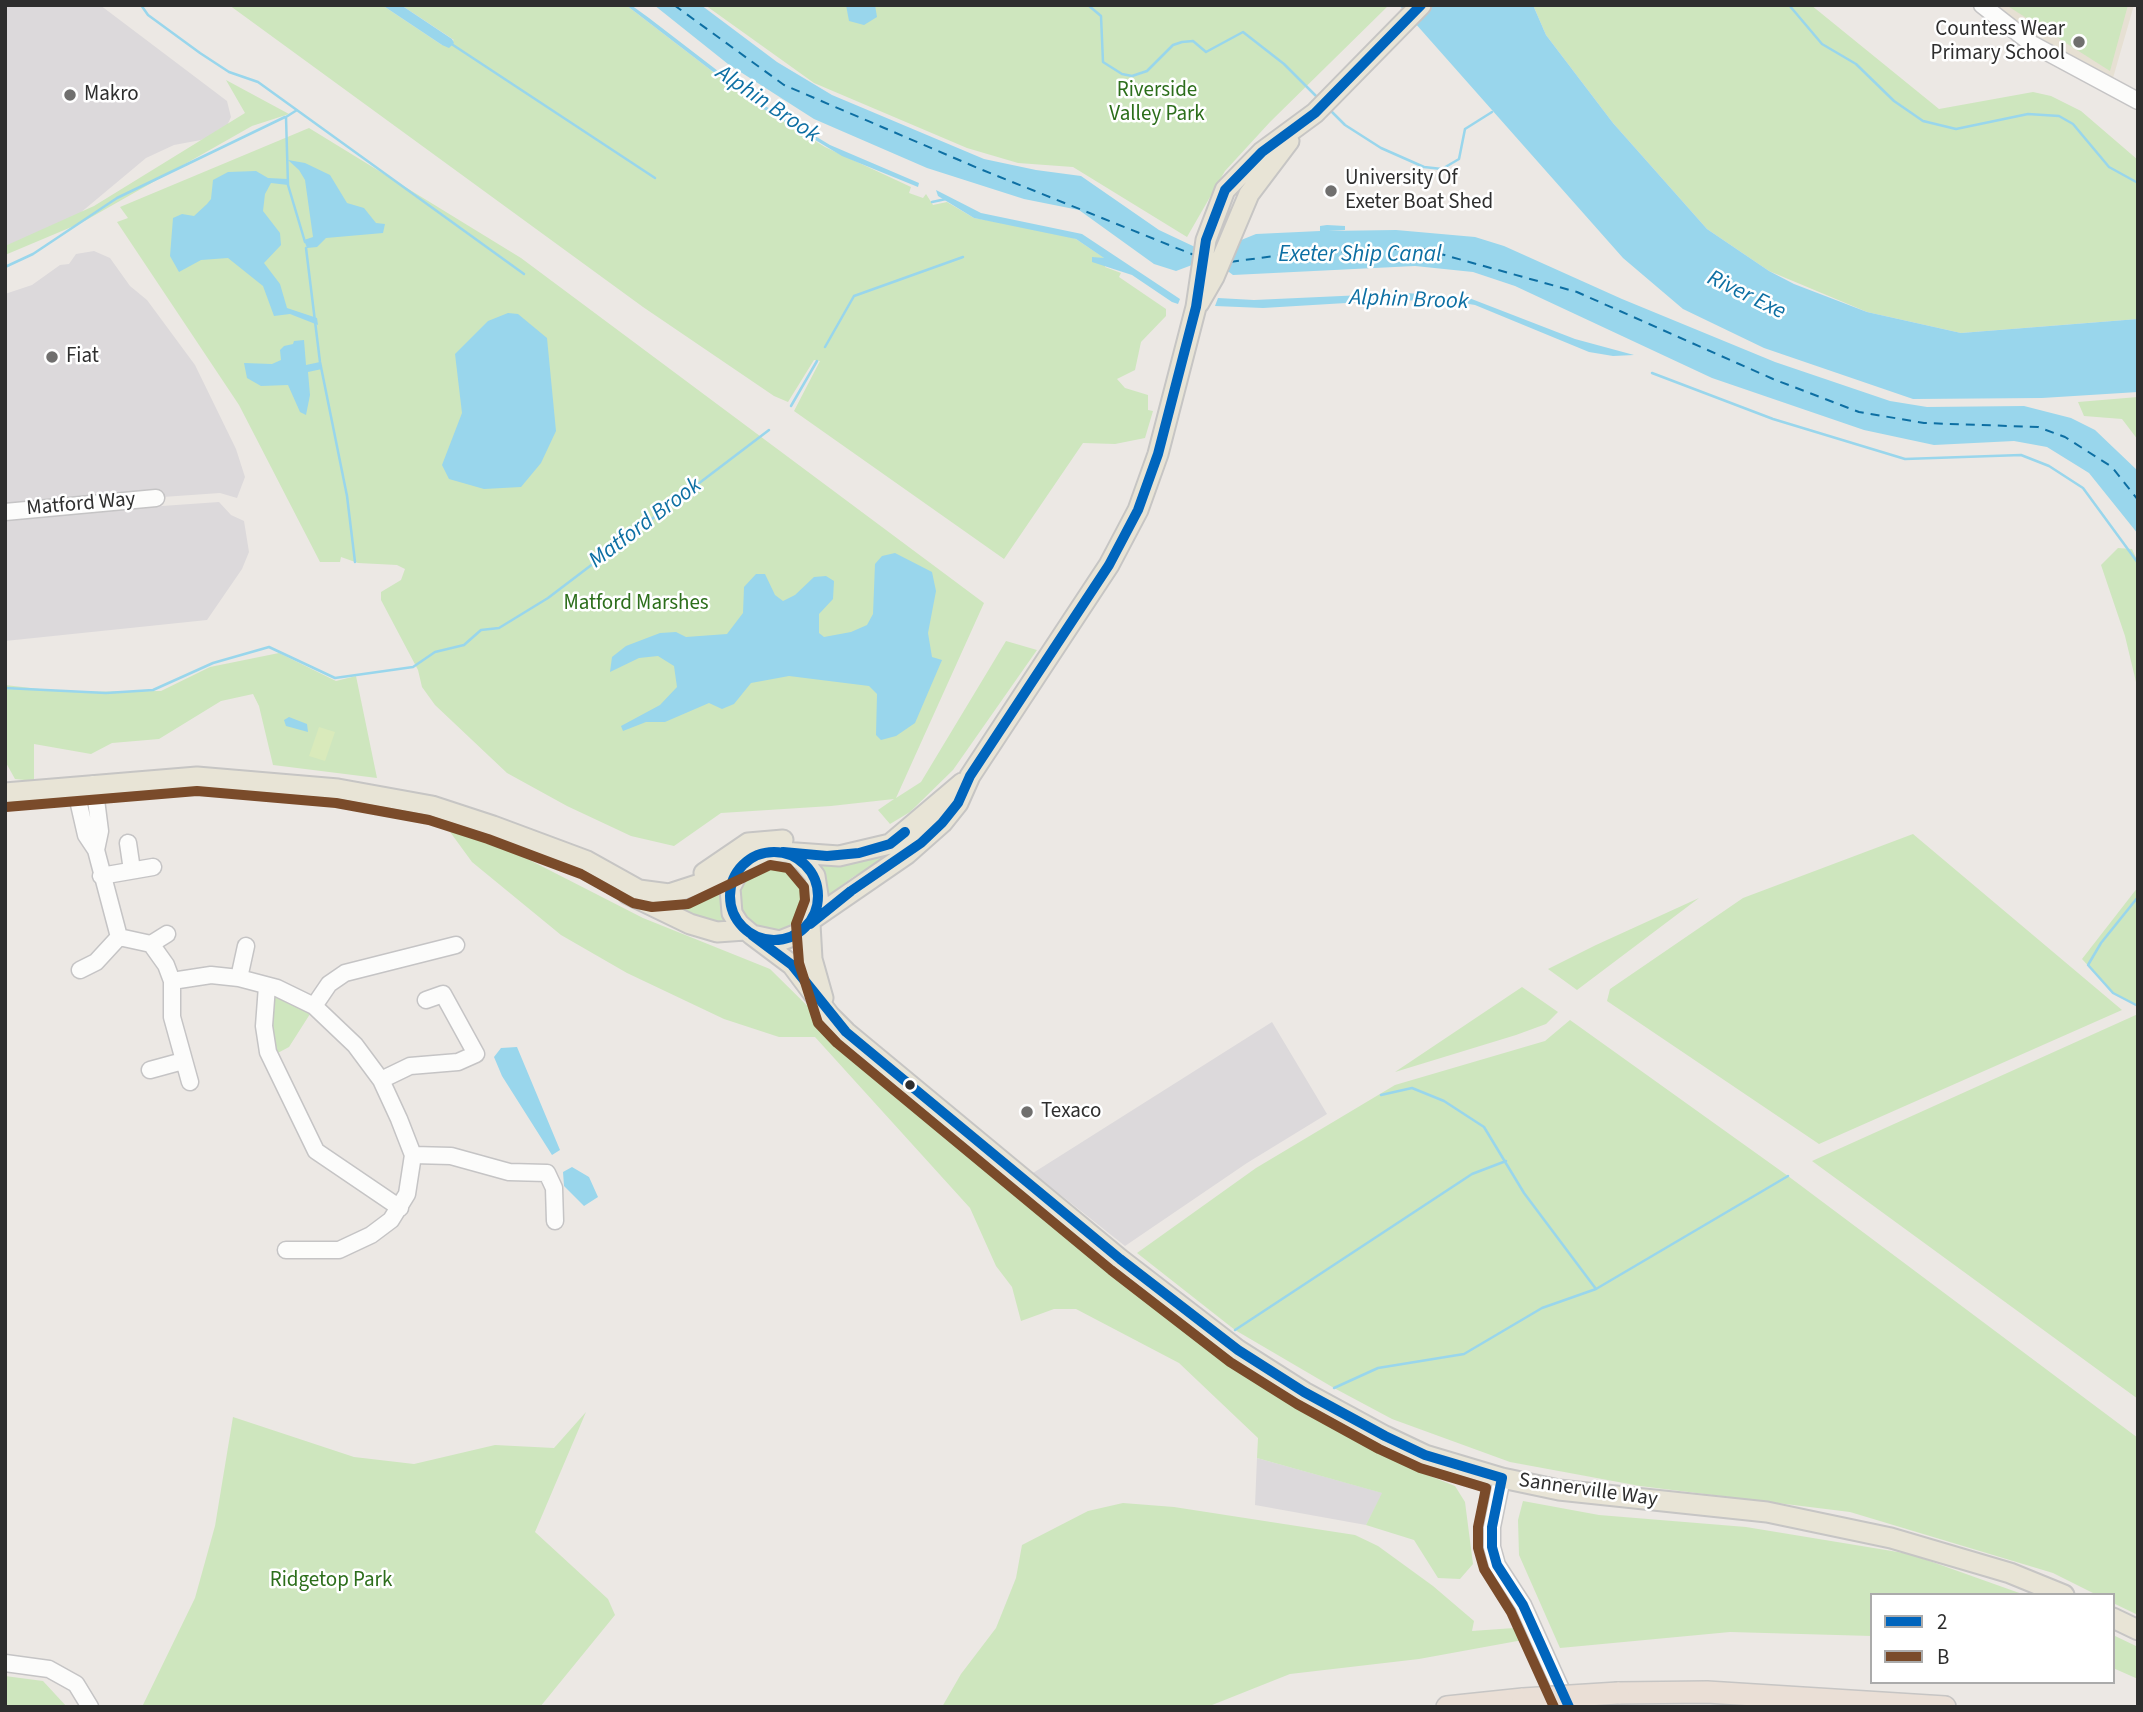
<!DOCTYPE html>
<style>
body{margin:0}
#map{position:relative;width:2143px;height:1712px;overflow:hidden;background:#ece8e4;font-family:"Source Sans 3",sans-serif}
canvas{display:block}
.frame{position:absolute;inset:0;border:7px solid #2e2e2e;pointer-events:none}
.legend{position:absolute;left:1870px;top:1593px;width:245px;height:91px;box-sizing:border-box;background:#fff;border:2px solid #ababab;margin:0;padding:9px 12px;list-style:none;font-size:21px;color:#2e2e2e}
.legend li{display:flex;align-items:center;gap:14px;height:35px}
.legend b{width:35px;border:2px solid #ababab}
</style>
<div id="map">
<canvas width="2143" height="1712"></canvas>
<div class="frame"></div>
<ul class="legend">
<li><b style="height:9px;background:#0065bd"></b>2</li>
<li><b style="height:9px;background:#7a4b2a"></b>B</li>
</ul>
</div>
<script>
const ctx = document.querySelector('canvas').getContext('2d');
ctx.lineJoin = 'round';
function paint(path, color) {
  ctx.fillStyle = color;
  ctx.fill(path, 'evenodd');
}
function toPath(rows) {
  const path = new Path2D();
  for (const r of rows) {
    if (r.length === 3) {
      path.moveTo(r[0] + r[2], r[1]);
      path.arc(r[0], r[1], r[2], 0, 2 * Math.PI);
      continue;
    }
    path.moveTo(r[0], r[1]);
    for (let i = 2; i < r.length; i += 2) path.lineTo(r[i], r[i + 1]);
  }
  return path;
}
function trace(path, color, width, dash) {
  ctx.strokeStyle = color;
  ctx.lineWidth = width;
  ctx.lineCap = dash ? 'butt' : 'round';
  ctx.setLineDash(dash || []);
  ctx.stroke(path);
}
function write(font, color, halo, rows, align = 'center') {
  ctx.font = font + ' "Source Sans 3",sans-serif';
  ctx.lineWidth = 5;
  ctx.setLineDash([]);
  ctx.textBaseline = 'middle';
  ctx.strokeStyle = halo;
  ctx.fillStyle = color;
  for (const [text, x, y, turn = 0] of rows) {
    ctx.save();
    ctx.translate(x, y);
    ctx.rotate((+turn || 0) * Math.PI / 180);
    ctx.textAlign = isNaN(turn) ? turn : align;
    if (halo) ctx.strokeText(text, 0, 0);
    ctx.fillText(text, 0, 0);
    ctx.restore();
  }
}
paint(toPath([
 [5,5,100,5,227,101,231,117,225,130,201,140,174,145,146,158,73,219,5,248],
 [94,251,110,258,130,286,147,300,195,365,236,449,245,477,237,498,220,493,5,508,5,294,32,285,60,265,69,264,76,254],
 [219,502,231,515,244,521,249,552,242,569,207,620,5,641,5,517],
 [1272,1022,1327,1114,1247,1163,1125,1246,1033,1173],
 [1257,1458,1383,1493,1366,1525,1255,1505]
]), '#dcd9db');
paint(toPath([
 [1988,5,2134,5,2111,85,2072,63]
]), '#e6e0d3');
paint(toPath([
 [229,5,382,5,442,45,454,40,401,5,626,5,755,104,825,147,911,187,909,193,923,198,926,194,933,205,947,202,974,218,1061,233,1076,239,1106,259,1105,267,1121,273,1119,277,1166,309,1166,316,1141,342,1135,370,1117,379,1125,388,1148,395,1148,410,1153,411,1145,438,1115,444,1083,443,1004,559,794,411,820,361,814,360,788,402,774,396,643,307],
 [705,5,1389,5,1270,122,1225,171,1187,237,1073,167,1018,163,967,148,814,83],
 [1533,5,1811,5,1939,109,2033,92,2051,96,2081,111,2138,160,2138,319,1961,333,1867,312,1769,271,1707,229,1613,123,1546,35],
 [2006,5,2128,5,2110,71],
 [226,80,289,114,252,126,81,223,5,255,5,246,94,206,245,113],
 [309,128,521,258,984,603,896,798,921,782,1006,641,1037,650,953,770,910,812,890,824,878,810,894,799,831,806,721,813,674,846,631,836,567,806,507,773,435,705,422,687,418,670,381,600,381,592,401,580,405,569,397,565,358,563,341,557,340,562,320,562,239,405,117,222,128,218,120,207],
 [2138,397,2138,440,2122,419,2084,416,2078,402],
 [2118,548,2132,549,2138,562,2138,726,2136,682,2125,636,2101,565],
 [279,653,336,681,356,676,377,778,273,765,259,706,253,694,221,701,159,739,112,743,91,754,34,744,34,781,15,779,5,761,5,685,66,692,161,691,210,667],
 [445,825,508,849,643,918,770,969,840,1038,1066,1230,1181,1319,1293,1403,1425,1474,1455,1486,1465,1502,1473,1564,1460,1579,1438,1578,1414,1540,1366,1525,1382,1493,1257,1458,1258,1438,1179,1363,1076,1309,1054,1309,1021,1321,1012,1287,996,1266,970,1208,815,1037,779,1037,724,1019,627,973,561,935,472,862],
 [1913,834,2122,1010,1819,1144,1607,1001,1610,989,1743,898],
 [899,852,853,877,826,897,815,862],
 [774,895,37],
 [722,877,729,923,727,927,677,911,658,897],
 [2138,887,2138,1006,2113,993,2082,959],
 [1699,898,1577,990,1548,969,1596,945],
 [1522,987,1558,1012,1546,1024,1516,1035,1395,1072],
 [277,996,310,1014,289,1047,274,1055,270,1003],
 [2138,1014,2138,1399,1812,1161],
 [1570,1020,1788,1176,2138,1438,2138,1615,2113,1603,2113,1595,2097,1595,2053,1573,1850,1512,1640,1486,1510,1462,1392,1419,1334,1388,1235,1330,1137,1253,1256,1168,1395,1085,1545,1041],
 [586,1412,535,1532,608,1599,615,1615,540,1707,142,1707,195,1598,215,1526,233,1417,354,1457,414,1464,495,1445,554,1448],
 [1523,1501,1599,1515,1746,1527,1910,1554,2025,1595,1872,1595,1872,1636,1730,1632,1560,1648,1519,1555,1518,1520],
 [1123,1503,1174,1507,1355,1535,1378,1546,1433,1586,1474,1621,1472,1631,1514,1628,1523,1640,1419,1659,1290,1674,1207,1707,942,1707,961,1674,996,1628,1016,1578,1022,1545,1088,1511],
 [2113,1635,2138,1647,2138,1679,2113,1668],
 [5,1676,43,1681,67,1707,5,1707]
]), '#cee6be');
paint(toPath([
 [319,727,335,732,325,761,309,756]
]), '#d9eabb');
paint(toPath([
 [382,5,401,5,452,39,454,43,449,48,442,45],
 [626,5,631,5,649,18,757,101,830,145,919,183,918,187,842,156,755,104],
 [654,5,701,5,777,62,832,95,984,159,1036,170,1081,176,1159,230,1195,247,1214,251,1256,234,1320,231,1320,226,1327,225,1345,226,1345,230,1328,231,1396,230,1475,237,1504,246,1622,299,1775,362,1890,401,1927,407,2024,406,2071,418,2095,430,2138,471,2138,534,2089,473,2047,447,2014,441,1934,445,1864,430,1712,378,1515,286,1473,272,1415,266,1233,275,1229,272,1192,265,1176,271,1154,264,1079,210,1024,199,927,168,814,119,728,64],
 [846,5,875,5,877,17,864,25,849,21],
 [1399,5,1533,5,1546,35,1613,123,1707,229,1769,271,1794,284,1867,312,1961,333,2138,319,2138,392,2042,398,1913,399,1764,348,1683,309,1623,258],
 [288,160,305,163,330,175,347,203,364,208,376,223,385,224,383,233,326,238,317,247,307,248,304,240,313,237,305,180,299,170],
 [256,171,268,178,288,179,288,185,271,183,265,194,263,211,280,233,281,245,264,263,280,284,287,308,317,318,318,325,290,314,274,316,263,286,228,258,201,260,179,272,170,256,173,218,182,214,194,216,207,204,211,199,213,180,228,172],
 [936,190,981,213,1082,234,1180,299,1178,304,1172,302,1132,275,1092,262,1092,257,1104,258,1076,239,974,218,938,196],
 [1407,293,1469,298,1575,339,1634,355,1613,356,1589,352,1475,305,1457,302,1396,300,1263,308,1215,306,1218,298,1254,300],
 [508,313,518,314,547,338,556,431,541,463,521,487,484,489,449,479,442,465,462,413,455,354,488,321],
 [304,340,306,365,320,362,322,369,308,372,310,395,306,415,300,412,288,385,261,386,247,378,244,363,272,364,281,360,280,350,284,346,293,344,294,341],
 [895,553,932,572,936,591,928,633,932,657,942,660,915,723,896,736,881,740,876,735,877,694,869,686,789,676,751,683,734,704,722,709,709,703,665,722,646,722,623,731,621,726,660,705,677,687,674,666,658,656,639,658,610,672,612,657,626,646,660,633,676,632,686,637,727,634,743,613,744,587,756,574,765,574,775,595,783,601,795,595,814,577,826,576,834,581,833,599,819,614,819,633,824,637,851,632,867,625,873,614,875,564,882,556],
 [289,717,307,724,308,732,286,726,284,720],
 [517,1047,560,1150,552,1155,502,1076,494,1057,501,1048],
 [572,1167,589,1177,598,1197,584,1206,564,1186,563,1172]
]), '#99d6ec');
trace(toPath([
 [141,5,148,15,200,53,229,72,258,82,524,274],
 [1088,5,1101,16,1103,62,1122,74,1132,76,1147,71,1173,45,1182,42,1193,41,1206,52,1243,32,1284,64,1318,98],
 [1789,5,1822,44,1856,64,1894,101,1923,121,1956,129,2028,114,2059,116,2073,124,2109,167,2138,183],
 [450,43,655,178],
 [297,110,286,117,288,185,305,242],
 [1330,110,1345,125,1381,148,1424,167,1442,169,1459,159,1465,129,1492,112],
 [932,202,946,199],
 [306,248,320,362,347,496,355,562],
 [5,267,33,254,117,198,285,117],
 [825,347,854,296,963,257],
 [1652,373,1773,419,1905,459,2021,455,2049,466,2083,488,2138,563],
 [791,406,817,361],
 [5,688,106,693,153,690,213,663,269,647,335,678,413,667,435,652,464,645,481,630,499,628,548,598,769,430],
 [2138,897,2101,943,2088,965,2113,993,2138,1006],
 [1381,1095,1412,1088,1444,1101,1484,1127,1524,1193,1596,1289],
 [1235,1330,1472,1174,1506,1161],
 [1334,1388,1378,1368,1464,1354,1542,1308,1596,1289,1788,1176]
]), '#99d6ec', 2.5);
trace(toPath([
 [674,5,784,85,980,169,1194,255],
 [1230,262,1289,254,1419,248,1577,292,1773,379,1859,412,1924,423,2038,427,2065,437,2112,467,2138,500]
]), '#0d6fa3', 2, [9, 7]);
const minor = toPath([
 [1982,5,2032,44,2138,101],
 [5,512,156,498],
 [94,784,100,831,96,850],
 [75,787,86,835,96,850,119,937,96,962,80,970],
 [128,843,132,870],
 [101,876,153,867],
 [119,937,151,944,166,965,172,981,172,1017,190,1082],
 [151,944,167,934],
 [239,978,246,946],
 [172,981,211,975,239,978,277,988,314,1006,355,1045,381,1080,399,1119,413,1155,407,1194,391,1220,371,1235,339,1250,286,1250],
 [267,986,264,1026,268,1052,316,1151,400,1208],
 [314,1006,329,984,345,973,456,945],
 [150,1070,183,1061],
 [381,1080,410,1066,458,1062,476,1054,443,994,426,1000],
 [413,1155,451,1156,509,1172,547,1173,554,1188,555,1221],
 [1502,1478,1492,1527,1492,1547,1497,1565,1523,1605,1569,1707],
 [5,1663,49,1669,76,1684,90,1707]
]);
const major = toPath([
 [1199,303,1214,277,1249,194,1289,141],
 [5,793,197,777,338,789,432,806,493,826,587,861,639,890,669,894,706,882,768,851,839,856,890,844,962,783],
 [743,863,730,888,732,913,739,924,752,935,780,941,800,933,810,924,819,902,815,876,803,861,791,854],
 [704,873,748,843,783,840],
 [628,894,690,924,717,932,745,930],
 [814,918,907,854,942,823,958,803,970,776,1109,565,1138,510,1158,454,1196,307,1206,240,1225,190,1262,152,1315,113,1421,5],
 [810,924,812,959,823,998],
 [752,935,792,965,830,1016,846,1032,1120,1259,1238,1350,1304,1392,1385,1436,1425,1455,1502,1478,1559,1490,1767,1512,1891,1538,2010,1573,2064,1595],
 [2113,1618,2138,1630]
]);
const highway = toPath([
 [1618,1693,1707,1692,1945,1707],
 [1447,1707,1523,1699]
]);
trace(minor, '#c5c4c5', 19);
trace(major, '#c6c5c4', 23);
trace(highway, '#c6c5c4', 24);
trace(minor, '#fcfcfb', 16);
trace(major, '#e8e4d6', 19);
trace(highway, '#eadfd6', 21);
const highwayBridge = toPath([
 [1523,1699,1618,1693]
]);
trace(highwayBridge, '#c6c5c4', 24, []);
trace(highwayBridge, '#eadfd6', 21);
trace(toPath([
 [774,896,44],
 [783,852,827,856,859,853,890,844,905,832],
 [810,924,851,891,921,843,942,823,958,803,970,776,1109,565,1138,510,1158,454,1196,307,1206,240,1225,190,1262,152,1315,113,1421,5],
 [752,935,792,965,846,1032,1120,1259,1238,1350,1304,1392,1385,1436,1425,1455,1502,1478,1492,1527,1492,1547,1497,1565,1523,1605,1569,1707]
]), '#0065bd', 10);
trace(toPath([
 [6,807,197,791,336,803,429,820,488,839,581,874,633,903,652,907,688,904,770,865,788,868,804,887,805,900,796,924,799,963,818,1023,837,1043,1111,1270,1230,1362,1297,1404,1379,1449,1420,1468,1486,1488,1478,1527,1478,1548,1484,1569,1511,1612,1554,1707]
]), '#7a4b2a', 10);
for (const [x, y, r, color] of [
 [2079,42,7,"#706f6e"],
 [70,95,7,"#706f6e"],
 [1331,191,7,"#706f6e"],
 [52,357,7,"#706f6e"],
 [910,1085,6,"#2e2e2e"],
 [1027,1112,7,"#706f6e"]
]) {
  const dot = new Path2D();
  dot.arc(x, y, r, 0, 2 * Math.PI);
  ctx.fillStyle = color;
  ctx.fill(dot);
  trace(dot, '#fff', 2.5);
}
write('21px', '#2e2e2e', '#fff', [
 ["Countess Wear",2065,30,"right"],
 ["Primary School",2065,54,"right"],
 ["Makro",84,95],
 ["University Of",1345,179],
 ["Exeter Boat Shed",1345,203],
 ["Fiat",66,357],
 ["Texaco",1041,1112]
], 'left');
write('21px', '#2c6e1b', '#fff', [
 ["Riverside",1157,91],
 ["Valley Park",1157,115],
 ["Matford Marshes",636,604],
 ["Ridgetop Park",331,1581]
]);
write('21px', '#2e2e2e', '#fff', [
 ["Matford Way",81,505,-5],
 ["Sannerville Way",1588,1491,8]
]);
write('italic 23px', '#0d6fa3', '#fff', [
 ["Alphin Brook",767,105,34],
 ["Exeter Ship Canal",1360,256],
 ["River Exe",1746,296,26],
 ["Alphin Brook",1409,301,2],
 ["Matford Brook",646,524,-37]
]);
</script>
